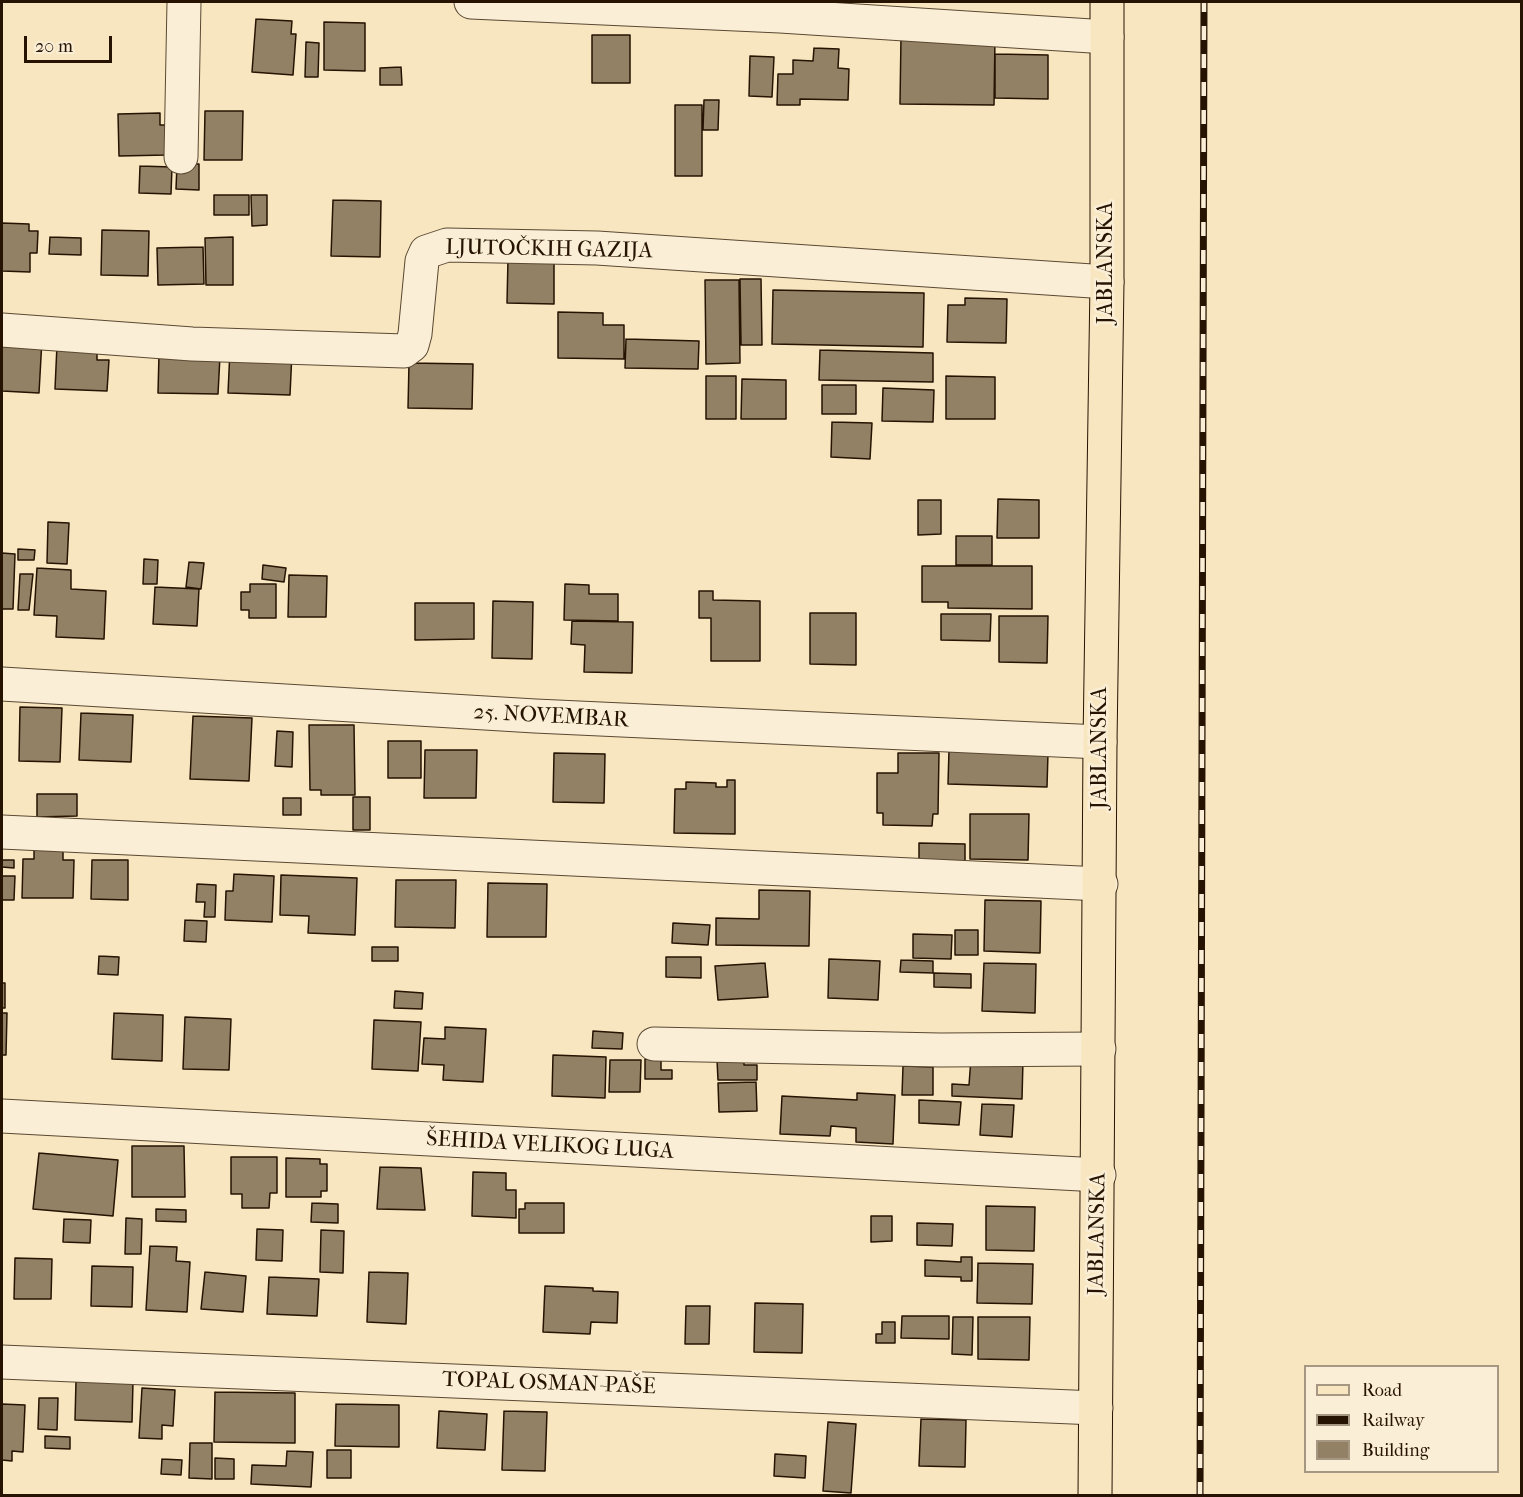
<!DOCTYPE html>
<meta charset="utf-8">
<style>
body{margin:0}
#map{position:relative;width:1523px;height:1497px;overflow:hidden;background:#f8e6c0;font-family:"IM FELL French Canon",serif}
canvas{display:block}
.frame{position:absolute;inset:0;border:3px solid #261302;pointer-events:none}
.legend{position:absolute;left:1304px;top:1365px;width:195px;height:108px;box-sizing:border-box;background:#faefd6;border:2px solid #a59781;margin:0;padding:8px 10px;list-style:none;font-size:18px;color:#261302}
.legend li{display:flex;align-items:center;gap:12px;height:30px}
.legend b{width:30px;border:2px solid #a59781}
.scale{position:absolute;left:24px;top:36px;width:88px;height:27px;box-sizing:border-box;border:3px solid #261302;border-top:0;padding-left:8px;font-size:18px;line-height:21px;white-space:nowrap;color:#261302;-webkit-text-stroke:4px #faefd6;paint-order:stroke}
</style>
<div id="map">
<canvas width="1523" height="1497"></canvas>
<div class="frame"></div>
<ul class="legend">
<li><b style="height:8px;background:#f8e6c0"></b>Road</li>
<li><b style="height:8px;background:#261302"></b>Railway</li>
<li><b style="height:16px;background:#938165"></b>Building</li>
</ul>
<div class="scale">20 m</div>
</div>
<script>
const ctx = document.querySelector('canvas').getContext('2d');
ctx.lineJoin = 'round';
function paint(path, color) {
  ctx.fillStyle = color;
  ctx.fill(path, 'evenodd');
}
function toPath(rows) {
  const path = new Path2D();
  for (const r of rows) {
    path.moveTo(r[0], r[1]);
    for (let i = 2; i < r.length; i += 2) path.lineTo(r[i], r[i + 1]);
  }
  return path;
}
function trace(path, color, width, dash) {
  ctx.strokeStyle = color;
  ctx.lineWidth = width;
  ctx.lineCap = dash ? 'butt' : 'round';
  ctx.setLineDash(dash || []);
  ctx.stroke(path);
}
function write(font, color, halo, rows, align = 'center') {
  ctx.font = font + ' "IM FELL French Canon",serif';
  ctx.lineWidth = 5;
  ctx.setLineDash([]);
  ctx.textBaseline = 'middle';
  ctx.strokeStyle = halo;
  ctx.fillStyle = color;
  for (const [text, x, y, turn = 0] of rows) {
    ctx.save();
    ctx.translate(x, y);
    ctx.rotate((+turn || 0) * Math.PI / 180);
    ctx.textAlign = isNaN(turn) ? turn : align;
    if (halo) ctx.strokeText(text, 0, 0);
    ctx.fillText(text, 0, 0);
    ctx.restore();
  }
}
const building = toPath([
 [256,19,292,21,291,34,296,34,293,75,252,72,256,19],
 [324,22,365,23,365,71,324,70,324,22],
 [592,35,630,35,630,83,592,83,592,35],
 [901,37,995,38,994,105,900,104,901,37],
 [306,42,319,43,318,77,305,77,306,42],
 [814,48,839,49,838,68,849,69,848,100,800,99,800,105,777,105,778,74,793,74,793,60,813,61,814,48],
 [995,54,1048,55,1048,99,995,98,995,54],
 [750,56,774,57,772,97,749,96,750,56],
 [401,67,402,85,380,85,380,68,401,67],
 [704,100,719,100,718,130,703,130,704,100],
 [675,105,702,105,702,176,675,176,675,105],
 [205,111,243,111,242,160,204,160,205,111],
 [160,113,160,125,166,125,167,155,119,156,118,114,160,113],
 [177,164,199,164,199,190,176,189,177,164],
 [140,166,172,167,171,194,139,193,140,166],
 [214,195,249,195,249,215,214,215,214,195],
 [251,195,267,195,267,225,252,226,251,195],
 [333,200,381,201,380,257,331,256,333,200],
 [2,223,29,224,29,231,38,231,37,253,30,253,30,272,2,271,2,223],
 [102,230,149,231,148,276,101,275,102,230],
 [50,237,81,238,81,255,49,254,50,237],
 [233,237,233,285,206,285,205,238,233,237],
 [203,247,204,284,158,285,157,248,203,247],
 [508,259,554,260,554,304,507,303,508,259],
 [740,279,761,279,762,345,741,345,740,279],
 [705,280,739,280,740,363,706,364,705,280],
 [773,290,924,293,923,347,772,344,773,290],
 [965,298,1007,299,1006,343,947,342,948,305,965,305,965,298],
 [558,312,603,313,603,325,624,325,624,359,558,358,558,312],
 [2,337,42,339,39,393,2,391,2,337],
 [626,339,699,341,698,369,625,368,626,339],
 [57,345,97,347,97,360,109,360,107,391,55,389,57,345],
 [230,350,292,352,290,395,228,393,230,350],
 [820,350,933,353,933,382,819,380,820,350],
 [159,354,220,356,218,394,158,393,159,354],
 [409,363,473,364,472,409,408,408,409,363],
 [706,376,736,376,736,419,706,419,706,376],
 [946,376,995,377,995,419,946,419,946,376],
 [742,379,786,380,786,419,741,419,742,379],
 [822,385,856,385,856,414,822,414,822,385],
 [883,388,934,390,933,422,882,421,883,388],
 [832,422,872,423,870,459,831,457,832,422],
 [998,499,1039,500,1039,538,997,538,998,499],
 [918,500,941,500,941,534,918,535,918,500],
 [48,522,69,523,67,564,47,563,48,522],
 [956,536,992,536,992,565,956,565,956,536],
 [18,549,35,550,34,560,18,560,18,549],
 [2,553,15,554,13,609,2,609,2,553],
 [144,559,158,560,157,584,143,584,144,559],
 [189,562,204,563,201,589,186,587,189,562],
 [263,565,286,568,284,582,262,579,263,565],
 [922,566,1032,566,1032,609,948,608,948,602,922,602,922,566],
 [37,568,71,570,71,589,106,591,104,639,56,637,57,616,34,615,37,568],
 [20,574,33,574,29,610,18,610,20,574],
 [289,575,327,576,326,617,288,617,289,575],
 [250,584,276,584,276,618,249,618,249,610,241,610,241,592,250,592,250,584],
 [565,584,589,585,589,594,618,594,618,621,564,620,565,584],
 [155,587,199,589,197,626,153,624,155,587],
 [699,591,713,591,713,600,760,601,760,661,711,661,711,618,699,618,699,591],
 [493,601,533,602,532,659,492,658,493,601],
 [415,603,474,603,474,639,415,640,415,603],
 [810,613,856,613,856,665,810,664,810,613],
 [941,614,991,614,990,641,941,640,941,614],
 [999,616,1048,616,1047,663,999,662,999,616],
 [572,621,633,622,632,673,584,672,585,645,571,644,572,621],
 [20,707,62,708,60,762,19,761,20,707],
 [81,713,133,715,131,762,79,760,81,713],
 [193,716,252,718,249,781,190,779,193,716],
 [309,725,354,725,355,795,321,795,321,790,310,790,309,725],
 [277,731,293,732,292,767,275,766,277,731],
 [388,741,421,741,421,778,388,778,388,741],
 [425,750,477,750,476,798,424,798,425,750],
 [949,750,1048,753,1047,787,948,784,949,750],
 [554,753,605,754,604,803,553,802,554,753],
 [898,753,939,753,938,814,933,814,932,826,883,825,883,813,877,813,877,773,898,773,898,753],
 [727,780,735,780,735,834,674,833,675,789,686,789,686,782,716,783,716,787,727,787,727,780],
 [37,794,77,794,77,816,37,817,37,794],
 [353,797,370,797,370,830,353,830,353,797],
 [283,798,301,798,301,815,283,815,283,798],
 [970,814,1029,814,1028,860,970,859,970,814],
 [919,843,965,844,965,864,919,863,919,843],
 [34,849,63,849,63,860,74,860,73,898,22,898,23,859,34,859,34,849],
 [2,860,14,860,14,868,2,867,2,860],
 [92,860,128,860,128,900,91,899,92,860],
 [234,874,274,876,272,922,225,920,226,891,233,891,234,874],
 [281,875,357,878,355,935,308,933,309,916,280,915,281,875],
 [2,876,15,876,14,900,2,900,2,876],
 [396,880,456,880,455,928,395,927,396,880],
 [488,883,547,884,546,937,487,937,488,883],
 [197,884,216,885,215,917,204,917,205,902,196,902,197,884],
 [759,890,810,891,809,946,716,945,716,918,759,919,759,890],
 [985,900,1041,901,1040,953,984,951,985,900],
 [185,920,207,921,206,942,184,941,185,920],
 [673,923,710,925,708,945,672,943,673,923],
 [955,930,978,930,978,955,955,955,955,930],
 [913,934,952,935,951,959,913,958,913,934],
 [372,947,398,947,398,961,372,961,372,947],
 [99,956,119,957,118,975,98,974,99,956],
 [666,957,701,957,701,978,666,977,666,957],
 [829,959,880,961,878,1000,828,998,829,959],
 [901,960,933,961,933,973,900,972,901,960],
 [765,963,768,997,718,1000,715,966,765,963],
 [984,963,1036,964,1035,1013,982,1011,984,963],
 [934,973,971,974,971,988,934,987,934,973],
 [2,983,5,983,5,1008,2,1008,2,983],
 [395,991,423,993,422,1009,394,1008,395,991],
 [2,1013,7,1013,6,1055,2,1055,2,1013],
 [114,1013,163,1015,162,1061,112,1059,114,1013],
 [185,1017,231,1019,229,1070,183,1069,185,1017],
 [374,1020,421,1022,418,1071,372,1069,374,1020],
 [445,1027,486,1029,483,1082,443,1080,444,1065,422,1064,424,1038,445,1039,445,1027],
 [593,1031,623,1033,622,1049,592,1048,593,1031],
 [553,1055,606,1057,605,1098,552,1096,553,1055],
 [971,1058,1023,1060,1022,1099,952,1096,952,1084,969,1085,971,1058],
 [645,1059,661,1060,661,1070,672,1070,672,1079,645,1079,645,1059],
 [744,1059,744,1065,757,1065,757,1080,718,1080,717,1060,744,1059],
 [610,1060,641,1060,640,1092,609,1092,610,1060],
 [903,1066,933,1067,933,1095,902,1095,903,1066],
 [756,1082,757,1111,719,1112,718,1083,756,1082],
 [857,1093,895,1095,893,1144,856,1142,856,1128,831,1126,830,1136,780,1134,782,1096,857,1100,857,1093],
 [919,1100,961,1102,959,1125,919,1123,919,1100],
 [982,1104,1014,1105,1012,1137,980,1135,982,1104],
 [132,1146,184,1146,185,1197,132,1197,132,1146],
 [39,1153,118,1160,113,1216,33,1209,39,1153],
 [231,1157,277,1157,277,1193,270,1193,269,1208,242,1208,242,1194,231,1194,231,1157],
 [286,1158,320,1159,320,1164,327,1164,327,1191,321,1191,321,1197,286,1197,286,1158],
 [380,1167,421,1168,425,1210,377,1209,380,1167],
 [473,1172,506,1173,506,1190,516,1190,516,1218,472,1216,473,1172],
 [312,1203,338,1204,338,1223,311,1222,312,1203],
 [525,1203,564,1203,564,1233,519,1233,519,1209,525,1209,525,1203],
 [986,1206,1035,1207,1034,1251,986,1250,986,1206],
 [156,1209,186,1210,186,1222,156,1221,156,1209],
 [871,1216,892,1216,892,1241,871,1242,871,1216],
 [126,1218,142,1219,141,1254,125,1254,126,1218],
 [64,1219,91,1220,90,1243,63,1242,64,1219],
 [917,1223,953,1224,952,1246,917,1245,917,1223],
 [257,1229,283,1230,282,1261,256,1260,257,1229],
 [321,1230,344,1231,343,1273,320,1272,321,1230],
 [150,1246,177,1247,176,1261,190,1262,187,1312,146,1310,150,1246],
 [961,1257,972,1257,972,1281,961,1281,961,1277,925,1276,925,1260,961,1262,961,1257],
 [15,1258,52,1259,51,1299,14,1299,15,1258],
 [978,1263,1033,1264,1032,1304,977,1303,978,1263],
 [92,1266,133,1267,132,1307,91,1306,92,1266],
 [205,1272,246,1276,243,1312,201,1309,205,1272],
 [369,1272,408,1273,406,1324,367,1322,369,1272],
 [269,1277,319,1279,317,1316,267,1314,269,1277],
 [545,1286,593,1288,593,1291,618,1292,617,1323,591,1322,590,1334,543,1332,545,1286],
 [755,1303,803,1304,802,1353,754,1352,755,1303],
 [686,1306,710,1306,709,1344,685,1344,686,1306],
 [902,1316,949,1316,949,1339,901,1338,902,1316],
 [953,1317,973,1317,972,1355,952,1354,953,1317],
 [978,1317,1030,1317,1029,1360,978,1359,978,1317],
 [882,1322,895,1322,895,1343,876,1343,876,1334,882,1334,882,1322],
 [76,1381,133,1382,132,1422,75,1420,76,1381],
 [142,1388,175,1390,173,1426,162,1425,162,1439,139,1438,142,1388],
 [215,1392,295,1393,295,1443,214,1442,215,1392],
 [39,1398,58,1398,57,1430,38,1429,39,1398],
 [2,1404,25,1405,23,1452,12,1451,12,1461,2,1460,2,1404],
 [336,1404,399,1405,399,1447,335,1446,336,1404],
 [439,1411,487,1414,485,1450,437,1448,439,1411],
 [504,1411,547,1412,545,1471,502,1470,504,1411],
 [921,1419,966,1420,965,1467,919,1466,921,1419],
 [828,1422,856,1424,851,1493,823,1491,828,1422],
 [45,1436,70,1437,70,1449,45,1448,45,1436],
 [190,1443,212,1443,212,1479,189,1478,190,1443],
 [327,1450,351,1450,351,1478,327,1478,327,1450],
 [287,1451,313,1452,311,1487,251,1484,252,1465,286,1466,287,1451],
 [775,1454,806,1456,805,1478,774,1476,775,1454],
 [215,1458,234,1459,234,1479,215,1479,215,1458],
 [162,1459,182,1460,181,1475,161,1474,162,1459]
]);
paint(building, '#938165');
trace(building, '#261302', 1.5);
const minor = toPath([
 [471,2,780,16,1107,37],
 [181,157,184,2],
 [2,330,192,344,404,351,412,345,415,334,422,261,426,252,447,245,597,248,1107,282],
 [2,684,535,716,1100,742],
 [2,832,1101,884],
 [654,1044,940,1050,1099,1049],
 [2,1116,1099,1175],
 [2,1362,1096,1408]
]);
const major = toPath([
 [1095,1496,1100,742,1107,282,1107,2]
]);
trace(minor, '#5a4832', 35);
trace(major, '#261302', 35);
trace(minor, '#faefd6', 33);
trace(major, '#f8e6c0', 33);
const rail = toPath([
 [1200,1496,1204,2]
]);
trace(rail, '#261302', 7);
trace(rail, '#faefd6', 4.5, [14]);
write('22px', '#261302', '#faefd6', [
 ["LJUTOČKIH GAZIJA",549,250,1],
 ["JABLANSKA",1107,263,-90],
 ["25. NOVEMBAR",551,717,3],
 ["JABLANSKA",1101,748,-90],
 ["ŠEHIDA VELIKOG LUGA",550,1146,3],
 ["JABLANSKA",1098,1234,-89],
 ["TOPAL OSMAN-PAŠE",549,1384,2]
]);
</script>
